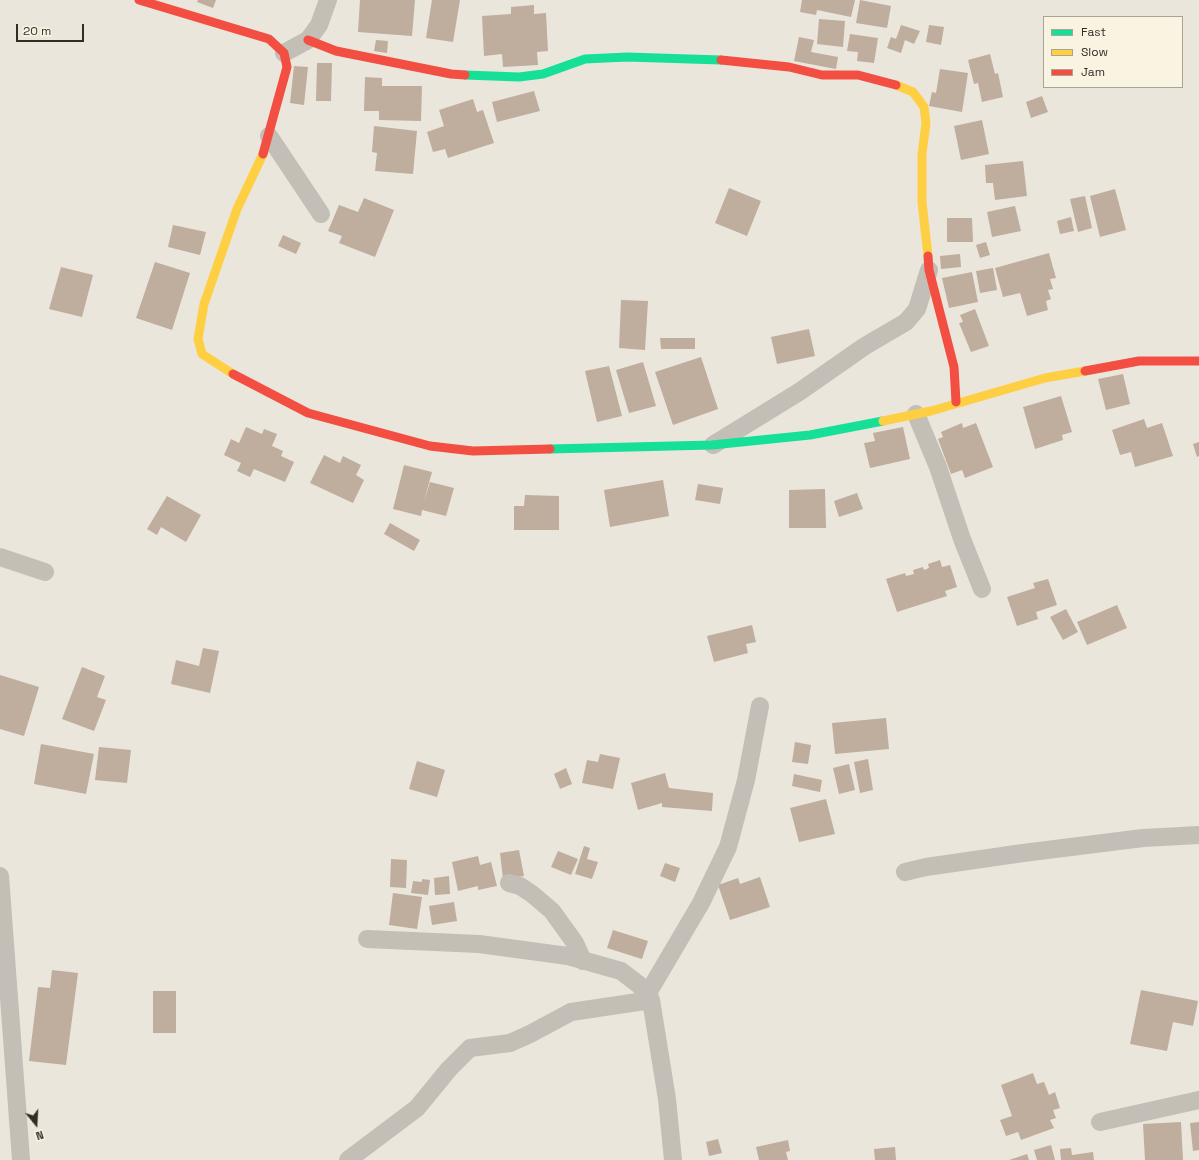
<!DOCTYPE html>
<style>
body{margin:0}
#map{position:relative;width:1199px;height:1160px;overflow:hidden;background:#ebe6dc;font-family:"Space Grotesk",sans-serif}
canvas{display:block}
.legend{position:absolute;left:1043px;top:16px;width:140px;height:72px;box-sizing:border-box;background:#f9f3e2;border:1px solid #aaa396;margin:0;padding:5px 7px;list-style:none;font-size:12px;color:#332c25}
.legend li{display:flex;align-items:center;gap:8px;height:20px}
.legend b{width:20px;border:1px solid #aaa396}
.north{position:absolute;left:16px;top:1104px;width:40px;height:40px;-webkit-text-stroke:3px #f9f3e2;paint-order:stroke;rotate:162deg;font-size:11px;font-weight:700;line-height:16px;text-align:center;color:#332c25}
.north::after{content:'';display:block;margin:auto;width:14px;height:18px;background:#332c25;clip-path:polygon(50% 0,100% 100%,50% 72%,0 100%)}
.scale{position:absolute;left:16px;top:24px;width:68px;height:18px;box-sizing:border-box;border:2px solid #332c25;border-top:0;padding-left:5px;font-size:12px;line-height:14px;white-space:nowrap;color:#332c25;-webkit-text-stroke:3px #f9f3e2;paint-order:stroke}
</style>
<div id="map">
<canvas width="1199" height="1160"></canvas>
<ul class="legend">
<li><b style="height:5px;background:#16e098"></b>Fast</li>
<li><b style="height:5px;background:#ffcf43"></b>Slow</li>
<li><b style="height:5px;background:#f24e42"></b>Jam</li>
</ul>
<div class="north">N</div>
<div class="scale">20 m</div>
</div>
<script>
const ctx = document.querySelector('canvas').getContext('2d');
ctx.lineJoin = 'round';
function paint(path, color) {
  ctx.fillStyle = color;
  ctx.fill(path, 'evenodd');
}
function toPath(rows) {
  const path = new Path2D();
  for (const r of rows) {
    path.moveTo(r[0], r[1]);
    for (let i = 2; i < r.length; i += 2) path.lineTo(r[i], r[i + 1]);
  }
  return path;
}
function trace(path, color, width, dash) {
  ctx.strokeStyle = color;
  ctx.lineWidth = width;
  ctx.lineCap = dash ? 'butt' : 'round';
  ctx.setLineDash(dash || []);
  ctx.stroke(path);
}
paint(toPath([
 [198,0,216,0,213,8,197,2],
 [360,0,415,0,412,36,358,32],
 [432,0,460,0,453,42,426,38],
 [802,0,855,0,851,17,817,10,816,15,800,12],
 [860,0,891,6,887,28,856,23],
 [534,5,534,14,546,13,548,51,537,52,538,65,503,67,502,54,484,56,482,16,511,14,511,7],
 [819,19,845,21,843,47,817,44],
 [901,25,920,31,914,44,905,40,901,53,887,48,891,37,896,39],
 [929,25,944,27,941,45,926,42],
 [850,34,878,38,874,63,857,61,858,52,847,51],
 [799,37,814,40,811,52,838,57,836,69,794,61],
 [376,40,388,41,387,53,374,51],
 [990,54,995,74,998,73,1003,97,982,102,978,83,974,84,968,60],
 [317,63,332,63,331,101,316,101],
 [294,66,308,67,304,105,290,103],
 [940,69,968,73,962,112,929,106,932,92,936,93],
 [365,77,382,78,382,86,422,86,421,121,379,120,379,111,364,111],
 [534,91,540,111,497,122,492,102],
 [1042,96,1048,112,1031,118,1026,102],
 [473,99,477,112,483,110,494,143,448,158,445,149,433,152,427,132,444,126,439,110],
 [982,120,989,154,961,160,954,126],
 [374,126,417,131,413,174,375,171,377,153,372,152],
 [1023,161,1027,196,995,200,993,183,986,183,985,165],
 [729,188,761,201,747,236,715,223],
 [1115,189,1126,230,1100,237,1090,196],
 [1085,196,1092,228,1078,232,1070,199],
 [364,198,394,210,375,257,339,243,342,236,328,231,339,205,358,212],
 [1015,206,1021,231,992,237,987,212],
 [1071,217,1074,231,1060,234,1057,221],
 [947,218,972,218,973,242,947,242],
 [173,225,206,232,200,255,168,247],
 [283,235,301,243,296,254,278,246],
 [986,242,990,255,980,258,976,245],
 [1049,253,1056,278,1050,279,1053,289,1048,290,1051,299,1046,301,1048,310,1027,316,1020,293,1003,297,995,268],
 [960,254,961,267,941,269,940,256],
 [155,262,190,273,172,330,136,318],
 [61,267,93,275,82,317,49,309],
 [993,268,997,290,980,293,976,271],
 [972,272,978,302,949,308,942,278],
 [621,300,648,301,645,350,619,348],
 [975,309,989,346,971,352,959,323,963,322,960,315],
 [809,329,815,356,777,364,771,337],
 [660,338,695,338,695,349,661,349],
 [701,357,718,409,673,425,655,372],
 [643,362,656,406,629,413,616,370],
 [609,366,622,416,597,422,585,371],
 [1123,374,1130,404,1106,410,1098,379],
 [1061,396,1072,432,1062,435,1063,440,1035,449,1023,407],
 [1144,419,1147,428,1162,423,1173,456,1135,467,1131,452,1120,455,1112,430],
 [962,423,963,428,976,423,993,467,965,478,962,470,951,474,938,439,943,437,941,432],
 [246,427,262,434,264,429,277,434,272,446,283,451,281,456,294,462,285,482,254,469,250,477,237,471,241,463,224,455,231,439,239,443],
 [903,427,910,459,870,468,864,443,875,441,873,433],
 [1199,442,1199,456,1197,457,1193,444],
 [324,455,340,463,343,456,361,465,356,475,364,480,353,503,310,483],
 [404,465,432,472,423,505,430,482,454,488,446,516,422,510,421,516,393,509],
 [663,480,669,516,610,527,604,490],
 [698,484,723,488,720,504,695,500],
 [825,489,826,528,789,528,789,490],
 [857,493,863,509,839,517,834,501],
 [525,495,559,496,559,530,514,530,514,506,524,506],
 [167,496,201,515,186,542,161,527,157,535,147,529],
 [390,523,420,540,414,551,384,534],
 [940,560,942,567,950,565,957,587,945,591,947,596,897,612,886,579,905,573,906,576,914,574,913,570,923,567,924,570,929,568,928,564],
 [1048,579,1057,605,1036,612,1038,619,1017,626,1007,597,1035,588,1033,583],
 [1117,605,1127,628,1087,645,1077,622],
 [1066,609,1078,632,1063,640,1050,617],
 [752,625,756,642,746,644,748,653,714,662,707,636],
 [203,648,219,651,210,693,171,684,176,660,199,666],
 [82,667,105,676,97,697,106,700,94,731,62,719],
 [0,675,39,687,24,736,0,729],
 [886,718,889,749,835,754,832,723],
 [795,742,811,745,808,764,792,762],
 [41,744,94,754,86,794,34,784],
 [99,747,131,750,127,783,95,780],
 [600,754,620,758,613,789,582,783,587,760,598,762],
 [868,759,873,790,860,793,854,762],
 [417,761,445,770,437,797,409,789],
 [849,764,855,790,839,794,833,768],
 [566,768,572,784,560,789,554,774],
 [665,773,669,788,713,793,712,811,662,807,662,803,638,810,631,783],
 [794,774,822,780,820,792,792,786],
 [826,799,835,834,799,842,790,808],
 [584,846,590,848,587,859,598,862,592,879,575,874],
 [519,850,524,876,503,879,500,853],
 [558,851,578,859,571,875,551,867],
 [478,856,480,865,491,862,497,886,478,890,478,886,458,891,452,862],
 [391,859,407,860,406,888,390,887],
 [665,863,680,868,675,882,660,876],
 [449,876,450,894,435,895,434,878],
 [760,877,770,907,730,920,718,885,738,878,740,884],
 [422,879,430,880,428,895,411,893,413,881,422,882],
 [393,893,422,897,417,929,389,925],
 [454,902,457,921,432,925,429,906],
 [613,930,648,941,642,959,607,948],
 [52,970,78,973,66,1065,29,1061,38,987,50,988],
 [1141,990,1198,1001,1193,1026,1173,1022,1167,1051,1130,1044],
 [153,991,176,991,176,1033,153,1033],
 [1033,1073,1037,1084,1044,1082,1049,1095,1055,1092,1060,1108,1053,1110,1056,1118,1050,1120,1054,1128,1021,1140,1018,1132,1006,1136,1000,1120,1012,1116,1001,1085],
 [1181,1122,1183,1160,1145,1160,1143,1124],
 [1199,1122,1199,1150,1193,1151,1190,1123],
 [718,1139,722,1153,709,1156,706,1142],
 [788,1140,790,1151,786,1152,788,1160,759,1160,756,1147],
 [1051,1145,1055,1160,1037,1160,1034,1150],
 [895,1147,896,1160,875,1160,874,1149],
 [1071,1148,1072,1155,1093,1152,1094,1160,1061,1160,1060,1149],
 [1027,1154,1029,1160,1009,1160]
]), '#bfad9d');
trace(toPath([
 [284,53,308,40,319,25,328,0],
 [269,136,321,214],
 [916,414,938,467,962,539,982,589],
 [713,445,799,392,865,346,906,322,917,309,929,270],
 [0,557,45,572],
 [905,872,926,867,1023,853,1143,838,1199,835],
 [0,876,21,1160],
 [509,883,520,886,532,894,552,911,575,943,583,961],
 [367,939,479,944,568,956,621,971,638,984,648,993,651,1000,667,1099,673,1160],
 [648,993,701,903,728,847,746,780,760,706],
 [1100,1122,1199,1100],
 [348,1160,417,1108,449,1069,470,1048,510,1043,530,1034,571,1012,651,1000]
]), '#c3beb6', 18);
trace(toPath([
 [465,75,519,77,543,74,585,59,627,57,721,60],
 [550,449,712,445,810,435,883,421]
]), '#16e098', 9);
trace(toPath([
 [896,85,913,92,924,107,926,123,922,154,922,202,928,256],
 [233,374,202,354,198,339,204,304,237,209,263,154],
 [883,421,931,411,1045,378,1085,371]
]), '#ffcf43', 9);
trace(toPath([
 [139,0,269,39,284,53,287,67,263,154],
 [308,40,336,51,451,74,465,75],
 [721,60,789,67,822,75,858,75,896,85],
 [928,256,929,270,954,367,956,402],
 [1085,371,1139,361,1199,361],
 [233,374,308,413,430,446,473,451,550,449]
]), '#f24e42', 9);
</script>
